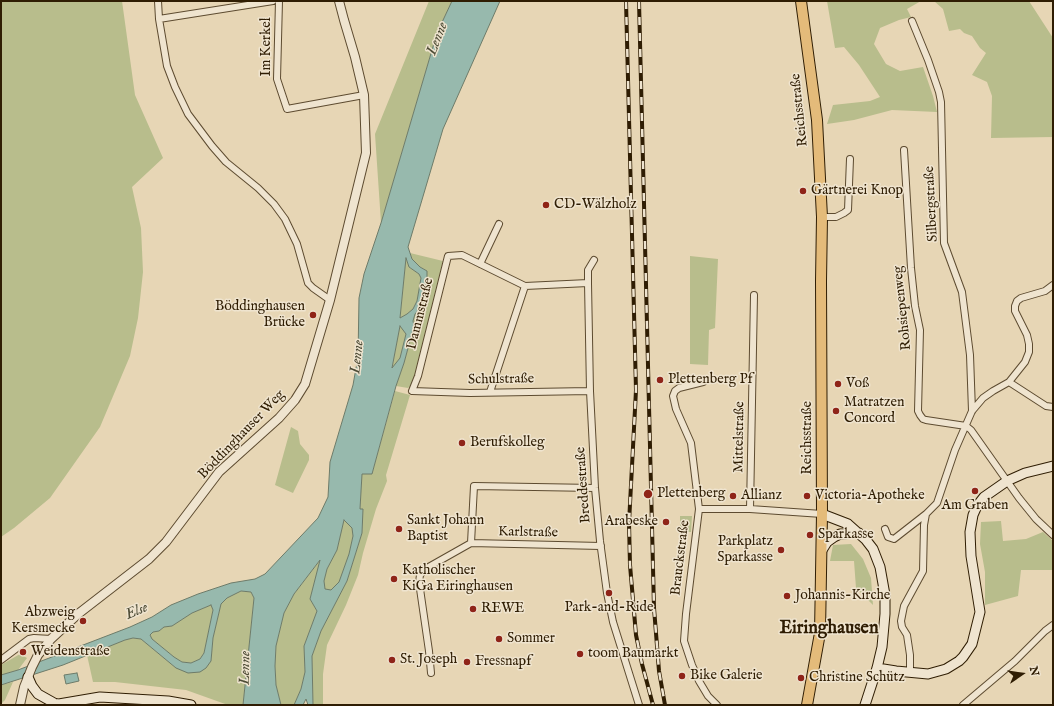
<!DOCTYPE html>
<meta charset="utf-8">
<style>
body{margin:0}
#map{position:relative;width:1054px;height:706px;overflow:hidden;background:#e7d6b5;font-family:"IM FELL English",serif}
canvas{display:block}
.frame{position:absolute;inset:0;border:2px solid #2f1d03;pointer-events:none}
.north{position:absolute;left:1002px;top:654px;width:40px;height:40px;-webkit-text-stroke:3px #efe4cf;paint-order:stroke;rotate:77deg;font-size:11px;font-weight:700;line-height:16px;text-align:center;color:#2f1d03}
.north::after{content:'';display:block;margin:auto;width:14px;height:18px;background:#2f1d03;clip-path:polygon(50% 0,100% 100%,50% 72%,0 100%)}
</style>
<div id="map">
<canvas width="1054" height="706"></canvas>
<div class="frame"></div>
<div class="north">N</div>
</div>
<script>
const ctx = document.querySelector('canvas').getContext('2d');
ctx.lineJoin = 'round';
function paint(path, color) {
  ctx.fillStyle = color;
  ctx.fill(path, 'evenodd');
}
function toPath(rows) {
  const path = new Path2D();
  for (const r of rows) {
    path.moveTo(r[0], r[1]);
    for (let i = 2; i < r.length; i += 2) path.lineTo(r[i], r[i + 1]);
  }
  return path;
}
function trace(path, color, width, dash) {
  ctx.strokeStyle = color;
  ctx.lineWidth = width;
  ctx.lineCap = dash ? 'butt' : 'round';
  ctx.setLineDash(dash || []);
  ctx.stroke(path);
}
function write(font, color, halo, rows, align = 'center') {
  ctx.font = font + ' "IM FELL English",serif';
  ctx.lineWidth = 3;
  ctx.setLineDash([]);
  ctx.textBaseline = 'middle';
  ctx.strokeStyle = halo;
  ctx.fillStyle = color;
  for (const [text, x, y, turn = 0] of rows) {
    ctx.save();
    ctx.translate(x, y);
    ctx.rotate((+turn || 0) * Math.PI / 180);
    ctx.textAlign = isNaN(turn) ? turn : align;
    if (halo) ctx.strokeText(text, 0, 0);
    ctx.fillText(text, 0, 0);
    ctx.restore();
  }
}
paint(toPath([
 [1,1,122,1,135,95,163,158,132,187,141,228,143,272,138,318,130,356,100,427,50,498,14,528,1,537],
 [429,1,452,1,437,33,381,223,375,134],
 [827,1,921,1,907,9,911,17,899,20,880,28,874,44,886,64,900,71,923,67,933,96,937,112,892,110,854,120,827,124,833,105,870,101,880,97,859,65,844,47,835,48],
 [934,1,1029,1,1053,38,1053,137,991,138,992,96,987,82,972,75,986,53,980,48,972,36,964,33,960,29,949,31,943,9],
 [410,253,443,261,415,383,408,388,396,386,404,363,414,326,413,321,415,314,420,308,427,271,420,267,412,259],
 [690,256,718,259,715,328,709,330,708,365,690,364],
 [406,257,409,267,419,274,421,278,417,301,413,309,407,314,400,318],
 [400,325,406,334,400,358,392,369],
 [395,391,410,395,386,475,387,481,376,509,363,553,358,575,346,605,327,645,323,674,323,705,313,705,312,656,321,631,347,581,362,533,363,510,360,509,362,473,372,474],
 [291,427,298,431,300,444,309,455,309,460,293,493,275,485],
 [680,516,692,516,691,532,681,532,680,530],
 [344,519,352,528,353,536,349,554,339,582,331,590,325,589,324,581,327,569,337,550],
 [1001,521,1003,541,1026,539,1043,532,1053,541,1053,570,1021,570,1018,596,985,605,985,572,980,544,981,522],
 [851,544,863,559,871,578,873,605,856,588,854,561,830,561,833,545],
 [321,559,310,599,317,611,304,646,305,672,301,689,294,705,281,705,276,685,275,666,276,646,284,613,294,594],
 [241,591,251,592,254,598,243,705,228,705,186,690,115,682,93,682,87,655,125,640,133,638,141,639,176,668,211,661,213,638,221,604,227,598],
 [211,605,213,610,204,653,200,659,191,663,182,662,174,657,152,639,150,636,153,632,159,631,164,627,172,626,192,613],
 [20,654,27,658,18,670,1,675,1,665],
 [13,682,5,700,1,704,1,685]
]), '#b8bd8c');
const water = toPath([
 [452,1,500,1,443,129,408,247,412,259,420,267,427,271,427,277,420,308,415,314,413,321,414,326,404,363,396,386,372,474,362,474,360,509,363,509,362,533,347,581,321,631,312,656,313,705,308,705,306,699,303,705,294,705,301,689,305,672,304,646,317,611,310,599,320,560,294,594,284,613,276,646,275,666,276,685,281,705,243,705,254,598,251,592,241,591,227,598,221,604,213,638,211,661,206,668,200,672,188,673,176,668,141,639,133,638,125,640,63,665,1,685,1,675,18,670,130,627,152,617,171,605,198,594,231,583,255,579,265,574,318,518,328,497,330,462,353,385,358,357,359,298,364,274,381,223,437,33,452,1],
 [406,258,409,267,419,274,421,278,417,301,413,309,407,314,400,318,406,258],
 [400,326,406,334,400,358,392,368,400,326],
 [344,520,352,528,353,536,349,554,339,582,331,590,325,589,324,581,327,569,337,550,344,520],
 [211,605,213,610,204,653,200,659,191,663,182,662,174,657,152,639,150,635,153,632,159,631,164,627,172,626,192,613,211,605],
 [77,673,79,681,66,684,64,675,77,673]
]);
paint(water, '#97b9ad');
trace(water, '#6d7b69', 1);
const minor = toPath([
 [158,1,159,19,167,66,175,87,188,114,212,146,226,162,258,188,274,204,285,219,297,244,308,283,313,288,330,300],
 [279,1,277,79,287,109,364,95],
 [159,19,273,1],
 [912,21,928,60,939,92,941,102,944,243,962,292,970,355,972,411],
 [904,150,911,268,915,306,920,330,918,411,920,415,923,419,926,420,966,426,971,430,1019,498,1036,519,1053,535],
 [822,217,836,217,844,213,848,210,850,159],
 [594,260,588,270,588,283,590,391,595,488,600,541,607,593,613,622,639,705],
 [480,264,499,224],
 [588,283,525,286,462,255,448,256,418,376,412,391,470,393,590,391],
 [703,382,679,388,675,391,673,396,676,409,691,443,699,509,686,614,684,641,692,665,699,681,708,696,717,705],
 [1009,382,1046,406,1053,407],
 [490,392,525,286],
 [699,509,750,509,822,514],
 [750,509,754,295],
 [885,529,888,537,894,539,926,514],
 [471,543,474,486,595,488],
 [1,660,29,639,34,638,51,639],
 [910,672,910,655,907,635,902,627,901,621,904,606,923,571,924,525,926,514,937,503,955,450,972,411,983,398,993,391,1009,382,1025,362,1029,352,1029,344,1027,335,1015,311,1015,306,1017,301,1021,298,1045,291,1053,285],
 [431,673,429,651,419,582,420,575,425,569,471,543,601,546],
 [963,705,1015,661,1045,631,1053,625]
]);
const tertiary = toPath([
 [20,705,24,687,32,667,38,655,51,639,78,614,149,559,166,542,219,472,279,418,295,400,305,384,330,300,366,153,364,95,355,57,344,20,339,1]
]);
const secondary = toPath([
 [822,514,848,524,866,540,873,549,880,567,885,595,885,614,882,647,877,668,865,705],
 [822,550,827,542,834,537,840,534,859,533],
 [877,668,896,671,928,674,946,669,959,661,963,657,972,644,980,612,971,556,970,532,973,515,977,506,984,497,1007,481,1025,473,1053,466],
 [28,677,32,686,38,694,54,703,58,704],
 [53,705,100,697,168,701,191,705]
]);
const primary = toPath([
 [801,1,817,120,822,217,821,281,822,514,820,633,807,705]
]);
trace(minor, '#5d4b30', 8);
trace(tertiary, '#5d4b30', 10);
trace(secondary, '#2f1d03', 11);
trace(primary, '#2f1d03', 12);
trace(minor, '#efe4cf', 6);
trace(tertiary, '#efe4cf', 8);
trace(secondary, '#efe4cf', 9);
trace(primary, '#e4bb7a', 10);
const rail = toPath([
 [626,1,636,390,629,523,630,565,636,635,642,664,653,705],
 [639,1,654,608,659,671,665,705]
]);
trace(rail, '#2f1d03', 4);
trace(rail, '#efe4cf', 2.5, [8]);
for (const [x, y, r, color] of [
 [803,191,4,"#8f2418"],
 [546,205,4,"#8f2418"],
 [313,315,4,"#8f2418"],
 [660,380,4,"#8f2418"],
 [838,384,4,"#8f2418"],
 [836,411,4,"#8f2418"],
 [462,443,4,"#8f2418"],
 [975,491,4,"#8f2418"],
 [648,494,5,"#8f2418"],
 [733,496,4,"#8f2418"],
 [807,496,4,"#8f2418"],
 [666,522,4,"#8f2418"],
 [399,529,4,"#8f2418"],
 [810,535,4,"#8f2418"],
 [781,550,4,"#8f2418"],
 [394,579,4,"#8f2418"],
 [609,593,4,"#8f2418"],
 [787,596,4,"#8f2418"],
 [473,609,4,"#8f2418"],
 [83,621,4,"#8f2418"],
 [499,639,4,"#8f2418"],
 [23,652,4,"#8f2418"],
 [580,654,4,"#8f2418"],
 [392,660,4,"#8f2418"],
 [467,662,4,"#8f2418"],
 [682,676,4,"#8f2418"],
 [801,678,4,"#8f2418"]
]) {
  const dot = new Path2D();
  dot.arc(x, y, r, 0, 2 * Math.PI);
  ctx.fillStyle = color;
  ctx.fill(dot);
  trace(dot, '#efe4cf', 1.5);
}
write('14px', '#2f1d03', '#efe4cf', [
 ["Im Kerkel",267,47,-90],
 ["Reichsstraße",800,110,-96],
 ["Silbergstraße",932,204,-93],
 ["Rohsiepenweg",903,308,-96],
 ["Dammstraße",421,314,-76],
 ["Schulstraße",501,380,-1],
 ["Böddinghauser Weg",242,435,-46],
 ["Mittelstraße",740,437,-89],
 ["Reichsstraße",808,438,-90],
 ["Breddestraße",584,485,-94],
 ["Karlstraße",528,533,1],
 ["Brauckstraße",681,558,-83]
]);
write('14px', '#2f1d03', '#efe4cf', [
 ["Gärtnerei Knop",811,191],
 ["CD-Wälzholz",554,205],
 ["Böddinghausen",305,307,"right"],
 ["Brücke",305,323,"right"],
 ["Plettenberg Pf",668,380],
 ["Voß",846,384],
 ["Matratzen",844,403],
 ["Concord",844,419],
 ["Berufskolleg",470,443],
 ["Plettenberg",657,494],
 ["Allianz",741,496],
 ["Victoria-Apotheke",815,496],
 ["Am Graben",975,506,"center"],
 ["Sankt Johann",407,521],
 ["Baptist",407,537],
 ["Arabeske",658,522,"right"],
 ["Sparkasse",818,535],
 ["Parkplatz",773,542,"right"],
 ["Sparkasse",773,558,"right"],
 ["Katholischer",402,571],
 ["KiGa Eiringhausen",402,587],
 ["Johannis-Kirche",795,596],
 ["Park-and-Ride",609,608,"center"],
 ["REWE",481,609],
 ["Abzweig",75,613,"right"],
 ["Kersmecke",75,629,"right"],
 ["Sommer",507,639],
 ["Weidenstraße",31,652],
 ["toom Baumarkt",588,654],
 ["St. Joseph",400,660],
 ["Fressnapf",475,662],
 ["Bike Galerie",690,676],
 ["Christine Schütz",809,678]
], 'left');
write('italic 15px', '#4e4c36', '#efe4cf', [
 ["Lenne",438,39,-69],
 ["Lenne",358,357,-84],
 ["Else",137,612,-23],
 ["Lenne",246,668,-89]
]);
write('bold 18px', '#2f1d03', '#efe4cf', [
 ["Eiringhausen",829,629]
]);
</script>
